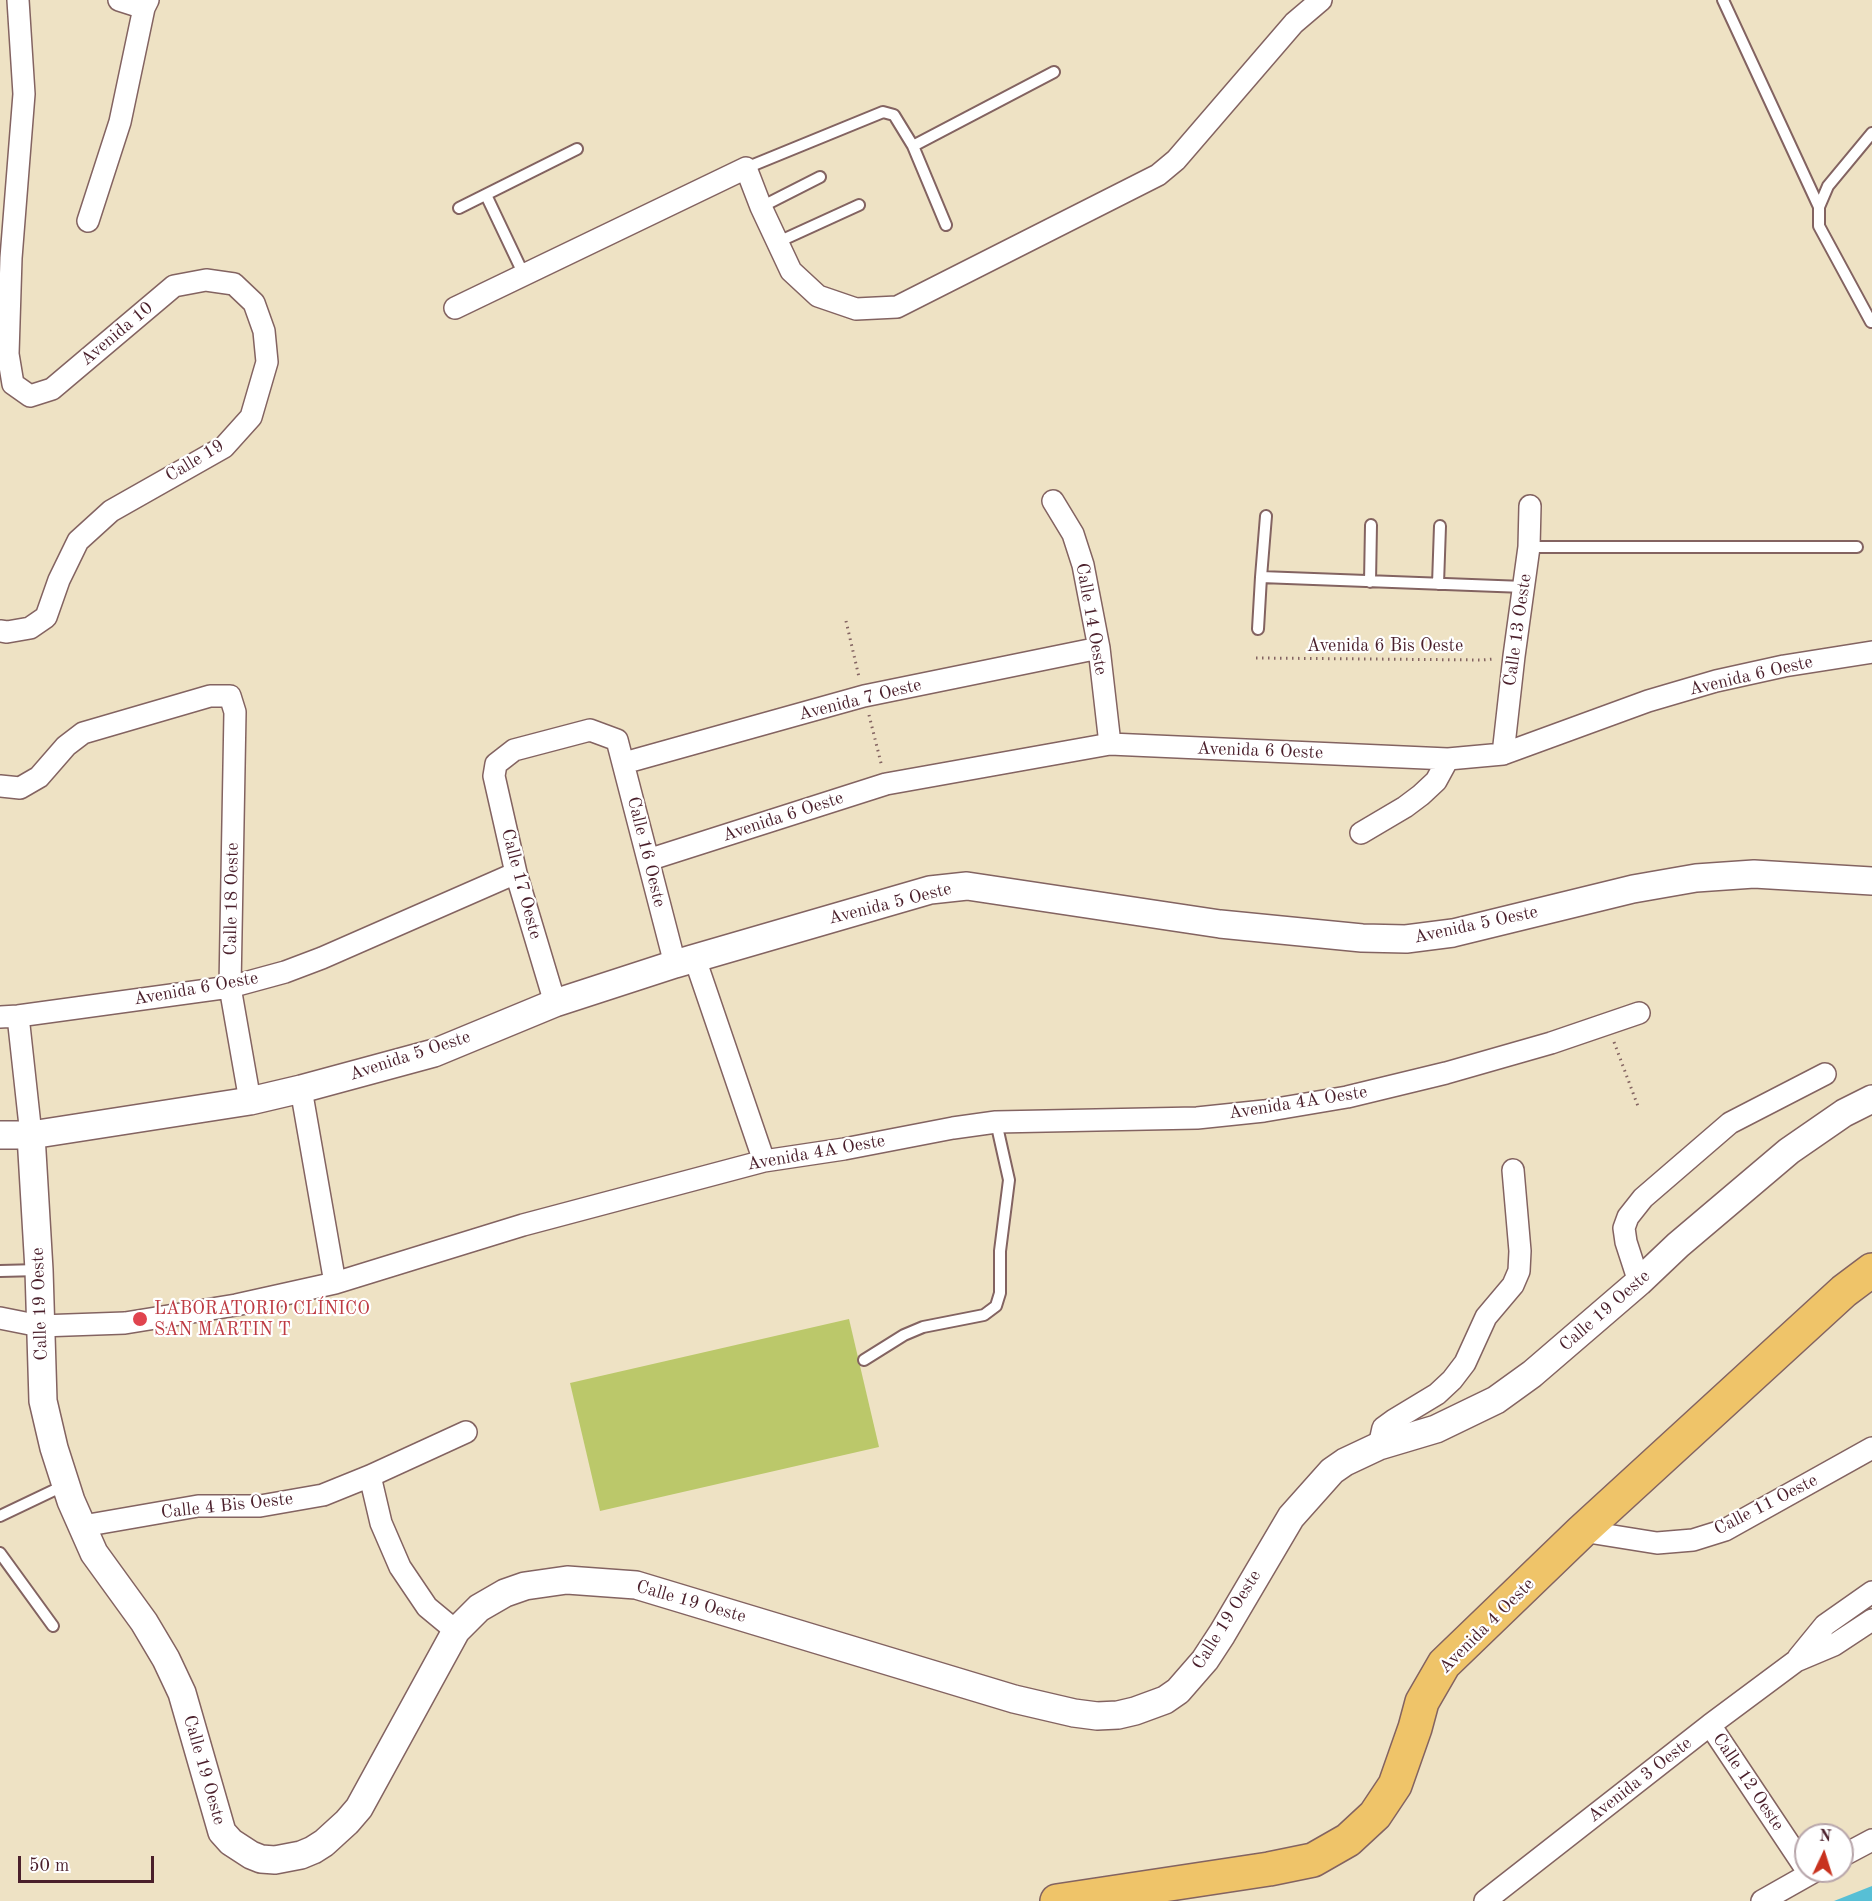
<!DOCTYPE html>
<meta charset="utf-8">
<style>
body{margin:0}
#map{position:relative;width:1872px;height:1901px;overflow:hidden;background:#eee2c4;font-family:"Old Standard TT",serif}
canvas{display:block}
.north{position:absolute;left:1794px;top:1823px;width:60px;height:60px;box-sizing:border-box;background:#fff;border:2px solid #b7a5aa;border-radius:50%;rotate:4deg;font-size:16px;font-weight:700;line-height:24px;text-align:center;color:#4a1f2b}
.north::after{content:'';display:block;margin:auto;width:21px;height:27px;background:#c8321e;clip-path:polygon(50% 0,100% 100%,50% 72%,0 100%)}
.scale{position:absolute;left:18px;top:1856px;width:136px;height:27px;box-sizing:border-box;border:3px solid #4a1f2b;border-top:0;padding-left:8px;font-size:18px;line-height:21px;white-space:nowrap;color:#4a1f2b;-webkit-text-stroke:4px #fff;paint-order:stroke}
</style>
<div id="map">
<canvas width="1872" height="1901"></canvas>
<div class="north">N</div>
<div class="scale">50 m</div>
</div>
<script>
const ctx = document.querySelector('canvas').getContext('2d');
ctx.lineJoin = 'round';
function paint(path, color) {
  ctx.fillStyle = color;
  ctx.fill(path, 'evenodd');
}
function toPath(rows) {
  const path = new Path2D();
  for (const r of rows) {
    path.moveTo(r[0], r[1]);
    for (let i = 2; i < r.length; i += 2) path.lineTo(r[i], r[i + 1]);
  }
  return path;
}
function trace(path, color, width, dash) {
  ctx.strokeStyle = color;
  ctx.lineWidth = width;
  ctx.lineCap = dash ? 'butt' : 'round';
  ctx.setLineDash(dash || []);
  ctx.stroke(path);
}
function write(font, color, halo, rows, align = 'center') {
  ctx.font = font + ' "Old Standard TT",serif';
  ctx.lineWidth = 4.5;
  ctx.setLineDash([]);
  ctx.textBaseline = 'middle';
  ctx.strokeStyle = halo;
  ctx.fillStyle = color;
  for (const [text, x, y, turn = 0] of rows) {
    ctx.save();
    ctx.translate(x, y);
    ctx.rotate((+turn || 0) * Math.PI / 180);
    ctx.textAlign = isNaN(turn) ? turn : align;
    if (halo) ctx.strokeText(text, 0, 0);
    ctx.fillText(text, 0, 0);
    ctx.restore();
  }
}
paint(toPath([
 [849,1319,879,1447,600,1511,570,1383]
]), '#bbc86a');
paint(toPath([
 [1872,1886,1872,1901,1834,1901]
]), '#57bfd5');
const service = toPath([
 [1723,0,1819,207],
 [913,146,1054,72],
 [746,168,883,112,894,115,913,146,946,225],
 [486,195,524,275],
 [761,207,820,177],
 [459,208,577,149],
 [778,242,859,205],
 [1871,322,1819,226,1819,207,1828,186,1872,133],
 [1529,547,1857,547],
 [1261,577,1266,516],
 [1370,582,1371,525],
 [1438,584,1440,526],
 [1258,629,1261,577,1524,587],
 [0,1271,39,1270],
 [864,1360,904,1335,923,1327,984,1315,996,1306,1000,1293,1000,1251,1009,1180,996,1122],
 [0,1516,65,1485],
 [0,1553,53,1626]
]);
const minor = toPath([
 [119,0,144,8],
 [88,221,120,122,144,8,148,0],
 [455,308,746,168,761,207,791,271,818,296,856,309,897,307,1158,175,1176,160,1294,23,1321,0],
 [1053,501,1073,534,1083,565,1099,648,1110,744],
 [0,631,7,632,30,628,46,617,59,580,78,541,111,511,224,447,251,417,267,362,264,331,254,303,234,284,206,280,174,286,52,389,30,396,13,384,8,354,11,258,24,94,18,0],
 [1503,754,1514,656,1529,547,1530,506],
 [624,763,864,696,1099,648],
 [0,786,20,788,39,777,66,746,83,733,210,696,230,696,235,712,230,987,250,1101],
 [1361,833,1405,807,1421,795,1436,781,1448,759],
 [648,860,886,784,1110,744,1448,759,1503,754,1648,701,1716,681,1784,666,1872,652],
 [695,959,764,1161],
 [555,1003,516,873,494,776,496,764,514,750,590,730,617,740,675,964],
 [18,1016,31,1135],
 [0,1017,18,1016,230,987,285,972,322,958,516,873],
 [301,1089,335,1283],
 [1639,1282,1626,1242,1624,1228,1628,1217,1643,1198,1730,1123,1825,1074],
 [0,1318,40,1326,125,1323,236,1305,335,1283,523,1225,764,1161,844,1149,953,1128,996,1122,1197,1118,1264,1111,1347,1097,1446,1073,1551,1043,1639,1013],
 [1379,1446,1383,1428,1394,1420,1437,1394,1452,1380,1465,1363,1486,1317,1513,1285,1519,1271,1520,1251,1513,1170],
 [370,1476,381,1523,400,1567,427,1607,456,1631],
 [83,1526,198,1506,260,1506,323,1495,370,1476,466,1432],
 [1582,1531,1657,1543,1693,1540,1725,1530,1872,1448],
 [1798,1658,1825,1625,1872,1592],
 [1710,1725,1806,1869],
 [1842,1856,1872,1840],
 [1485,1901,1710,1725,1796,1661,1834,1645,1872,1620],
 [1762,1901,1815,1871]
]);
const tertiary = toPath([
 [0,1135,31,1135,250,1101,301,1089,434,1053,555,1003,675,964,930,890,967,886,1220,924,1362,938,1406,939,1453,933,1633,889,1696,878,1754,874,1872,881],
 [31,1135,39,1270,43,1401,54,1448,71,1501,94,1553,144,1622,166,1659,182,1693,222,1832,231,1842,251,1855,261,1859,275,1860,301,1855,313,1850,324,1843,347,1822,359,1808,456,1631,479,1608,505,1593,525,1586,567,1580,636,1585,1014,1699,1074,1713,1097,1716,1118,1715,1135,1711,1165,1700,1178,1691,1205,1660,1222,1634,1291,1517,1332,1471,1345,1462,1379,1446,1436,1429,1496,1400,1532,1374,1639,1282,1678,1245,1789,1151,1844,1113,1872,1099]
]);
const primary = toPath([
 [1057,1901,1269,1869,1313,1860,1348,1840,1375,1815,1395,1785,1415,1728,1422,1702,1444,1664,1582,1531,1844,1291,1872,1270]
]);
trace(service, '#836361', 14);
trace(minor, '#836361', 24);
trace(tertiary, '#836361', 30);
trace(primary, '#836361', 36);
trace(toPath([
 [846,621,859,677],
 [1256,658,1482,660,1494,659],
 [869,715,882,767],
 [1614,1042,1639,1109]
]), '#836361', 3, [1.5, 4.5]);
trace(service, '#fff', 10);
trace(minor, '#fff', 21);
trace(tertiary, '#fff', 27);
trace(primary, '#efc469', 33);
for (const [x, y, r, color] of [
 [140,1319,8,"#e0444e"]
]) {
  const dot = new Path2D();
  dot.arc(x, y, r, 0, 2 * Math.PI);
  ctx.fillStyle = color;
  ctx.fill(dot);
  trace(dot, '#fff', 2);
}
write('18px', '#4a1f2b', '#fff', [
 ["Avenida 10",117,334,-40],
 ["Calle 19",195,461,-31],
 ["Calle 14 Oeste",1091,619,80],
 ["Calle 13 Oeste",1518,630,-82],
 ["Avenida 6 Bis Oeste",1385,646],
 ["Avenida 6 Oeste",1751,676,-13],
 ["Avenida 7 Oeste",860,700,-14],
 ["Avenida 6 Oeste",1260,751,2],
 ["Avenida 6 Oeste",783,817,-18],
 ["Calle 16 Oeste",646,852,76],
 ["Calle 17 Oeste",521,884,75],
 ["Calle 18 Oeste",232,899,-89],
 ["Avenida 5 Oeste",890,904,-14],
 ["Avenida 5 Oeste",1476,925,-12],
 ["Avenida 6 Oeste",196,989,-10],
 ["Avenida 5 Oeste",410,1056,-18],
 ["Avenida 4A Oeste",1298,1103,-9],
 ["Avenida 4A Oeste",816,1153,-10],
 ["Calle 19 Oeste",40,1304,-92],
 ["Calle 19 Oeste",1605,1311,-41],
 ["Calle 11 Oeste",1766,1505,-27],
 ["Calle 4 Bis Oeste",227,1506,-6],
 ["Calle 19 Oeste",691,1602,16],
 ["Calle 19 Oeste",1227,1620,-58],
 ["Avenida 4 Oeste",1487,1626,-45],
 ["Calle 19 Oeste",204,1770,74],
 ["Avenida 3 Oeste",1640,1780,-38],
 ["Calle 12 Oeste",1748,1782,56]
]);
write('18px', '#be3a42', '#fff', [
 ["LABORATORIO CLÍNICO",154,1309],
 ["SAN MARTIN T",154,1330]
], 'left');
</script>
